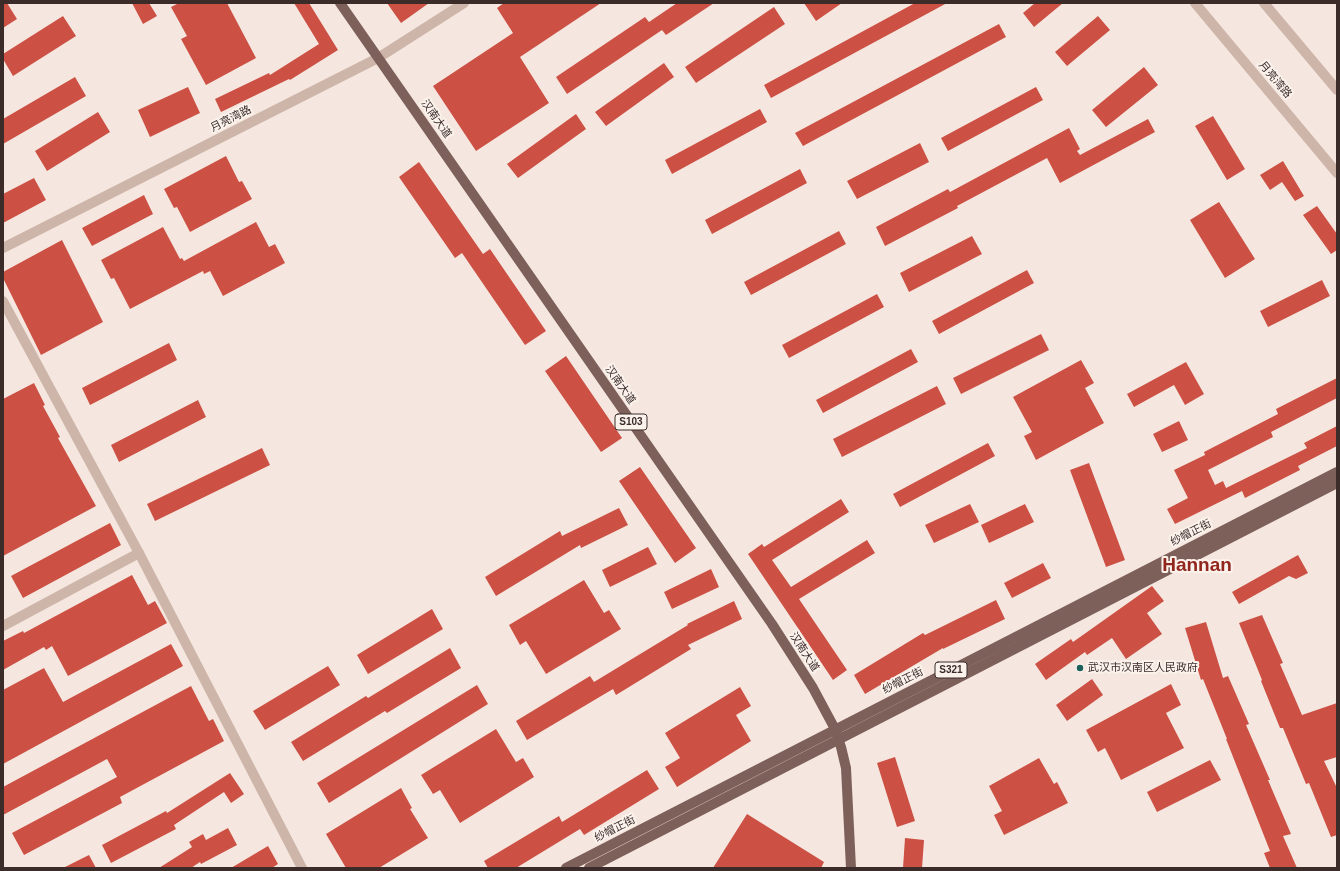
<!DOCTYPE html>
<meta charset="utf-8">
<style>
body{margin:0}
#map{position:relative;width:1340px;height:871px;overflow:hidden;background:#f5e7df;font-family:Helvetica,sans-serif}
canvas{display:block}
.frame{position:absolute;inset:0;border:4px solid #3b2c2a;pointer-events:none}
</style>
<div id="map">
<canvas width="1340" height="871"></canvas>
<div class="frame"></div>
</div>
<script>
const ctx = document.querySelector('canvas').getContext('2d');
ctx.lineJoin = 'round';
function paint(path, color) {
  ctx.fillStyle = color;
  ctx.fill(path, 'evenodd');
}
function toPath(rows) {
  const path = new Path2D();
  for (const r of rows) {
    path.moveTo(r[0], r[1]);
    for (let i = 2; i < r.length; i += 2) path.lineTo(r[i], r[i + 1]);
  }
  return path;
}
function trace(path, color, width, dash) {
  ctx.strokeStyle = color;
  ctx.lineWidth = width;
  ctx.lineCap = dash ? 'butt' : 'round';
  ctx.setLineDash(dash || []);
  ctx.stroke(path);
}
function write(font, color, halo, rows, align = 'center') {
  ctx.font = font + ' Helvetica,"Noto Sans SC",sans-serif';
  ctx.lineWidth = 4;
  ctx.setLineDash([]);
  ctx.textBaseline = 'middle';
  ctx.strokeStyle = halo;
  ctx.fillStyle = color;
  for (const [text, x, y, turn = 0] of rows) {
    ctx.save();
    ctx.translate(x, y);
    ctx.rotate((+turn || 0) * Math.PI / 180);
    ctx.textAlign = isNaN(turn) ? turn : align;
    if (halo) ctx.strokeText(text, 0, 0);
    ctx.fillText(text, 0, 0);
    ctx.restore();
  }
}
paint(toPath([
 [3,3,7,3,17,19,3,28],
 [132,3,149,3,157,16,143,24],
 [179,3,227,3,256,58,206,85,181,39,187,36,171,7],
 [294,3,309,3,338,50,290,80,289,79,221,112,215,99,269,73,270,75,319,44],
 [387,3,429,3,401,23],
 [504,3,601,3,520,57,549,103,476,151,433,86,513,33,497,8],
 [677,3,714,3,666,35,662,30,567,94,556,77,645,17,649,22],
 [804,3,842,3,816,21],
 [915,3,947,3,771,98,764,85],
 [1035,3,1063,3,1034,27,1023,13],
 [774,7,785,24,696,83,685,67],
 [63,16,76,36,13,76,3,59,3,54],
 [1098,16,1110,30,1067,66,1055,52],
 [999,24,1006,37,803,146,795,133],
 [664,63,674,77,606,126,595,112],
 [1144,67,1158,85,1106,127,1092,110],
 [75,77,86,96,3,144,3,119],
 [188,87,200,113,150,137,138,110],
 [1036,87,1043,100,948,151,941,138],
 [760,109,767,122,672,174,665,160],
 [98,112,110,132,47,171,35,151],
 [576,114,586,129,518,178,507,164],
 [1213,116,1245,169,1227,180,1195,126],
 [1148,119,1155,132,1060,183,1047,158,957,206,958,208,885,246,876,227,948,189,950,192,1069,128,1080,149,1077,151,1080,155],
 [920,143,929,162,857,199,847,181],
 [226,156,239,182,242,181,252,199,190,232,177,207,174,208,164,189],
 [1283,161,1304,196,1295,201,1282,182,1270,190,1260,175],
 [419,162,483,254,490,249,546,331,525,345,462,253,455,258,399,177],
 [800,169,807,183,712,234,705,220],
 [34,178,46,200,3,223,3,194],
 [144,195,153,214,92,246,82,228],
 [1219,202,1255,259,1225,278,1190,220],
 [1317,206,1337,234,1337,250,1331,254,1303,215],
 [256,222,269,247,275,244,285,263,223,296,210,271,204,274,203,271,130,309,114,278,111,279,101,260,163,227,180,259,182,258,184,261],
 [839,231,846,244,751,295,744,282],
 [972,236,982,254,909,292,900,273],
 [62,240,103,322,41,355,3,278,3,272],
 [1027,270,1034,283,939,334,932,321],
 [1322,280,1330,296,1268,327,1260,311],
 [877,294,884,307,789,358,782,345],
 [1041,334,1049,350,961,394,953,378],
 [169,343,177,360,90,405,82,388],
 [911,349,918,362,823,413,816,400],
 [566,356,622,438,601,452,545,371],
 [1081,360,1094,383,1085,388,1104,423,1036,460,1024,436,1032,432,1013,397],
 [1186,362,1204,394,1185,405,1174,385,1134,407,1127,394],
 [1337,378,1337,398,1271,432,1273,437,1208,470,1215,485,1223,481,1226,488,1307,448,1304,443,1337,426,1337,446,1298,466,1300,470,1245,498,1242,491,1175,524,1167,509,1188,498,1174,470,1205,455,1204,452,1278,414,1276,409],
 [34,383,45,405,43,406,60,437,58,438,96,506,3,556,3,399],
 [937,386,946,404,842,457,833,439],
 [198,400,206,417,119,462,111,445],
 [1179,421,1188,440,1162,452,1153,434],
 [988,443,995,456,900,507,893,494],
 [262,448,270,465,155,521,147,504],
 [1089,463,1125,560,1106,567,1070,470],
 [640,467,696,548,675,563,619,481],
 [841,499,849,512,772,560,791,587,867,540,875,553,799,599,847,670,833,680,748,554,762,544,764,547],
 [970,504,979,522,934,543,925,525],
 [1025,504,1034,522,989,543,981,525],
 [619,508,628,525,581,548,580,545,496,596,485,577,560,531,562,536],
 [110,523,121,545,23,598,11,576],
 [648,547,657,564,610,587,602,570],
 [1298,555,1308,573,1296,579,1289,576,1239,604,1232,592],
 [1043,563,1051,578,1012,598,1004,583],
 [711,569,719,587,672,609,664,592],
 [132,575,148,605,155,601,167,623,68,676,52,646,46,650,44,647,3,670,3,641,23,631,24,633],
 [584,580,604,613,609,610,621,629,546,674,526,641,520,645,509,625],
 [1152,586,1164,601,1147,613,1162,634,1126,659,1112,638,1087,655,1085,652,1046,680,1035,664,1071,639,1073,642],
 [996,600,1005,619,943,649,943,648,865,694,854,675,923,633,925,635],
 [734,601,742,619,688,645,691,649,616,695,613,689,527,740,516,721,590,676,594,682,688,625,687,624],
 [432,609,443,629,368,674,357,655],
 [1262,615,1283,663,1280,664,1302,715,1337,703,1337,757,1324,761,1337,788,1337,835,1331,837,1309,783,1306,784,1283,728,1280,728,1261,681,1262,680,1239,623],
 [1206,622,1223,678,1228,676,1249,724,1246,725,1270,780,1268,780,1291,834,1283,836,1297,868,1270,868,1264,853,1270,851,1226,739,1227,739,1203,679,1201,680,1185,628],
 [171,644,183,666,3,764,3,690,44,668,63,702],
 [450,648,461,668,387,713,385,711,303,761,291,742,366,696,368,698],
 [328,666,340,685,265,730,253,711],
 [1092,679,1103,695,1067,721,1056,705],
 [1171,684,1181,705,1166,713,1184,748,1121,780,1105,748,1098,752,1086,730],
 [477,685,488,704,329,803,317,783],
 [191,686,209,721,213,719,224,741,120,797,122,803,24,855,12,833,117,777,107,759,3,815,3,787],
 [740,687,751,706,736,715,751,741,677,787,665,767,680,758,665,733],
 [496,729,516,762,523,758,534,777,460,823,440,790,433,794,421,775],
 [895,757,915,821,897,827,877,763],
 [1039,758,1054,784,1057,782,1068,803,1004,835,994,815,1002,811,989,786],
 [1210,760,1221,780,1157,812,1147,792],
 [647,770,659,789,584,835,580,829,516,868,488,868,484,861,559,816,562,822],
 [230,773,244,794,231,803,224,792,174,825,176,829,111,863,102,845,166,811,167,813],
 [401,788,412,808,410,809,428,838,379,868,346,868,326,834],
 [747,814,824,862,821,868,713,868],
 [228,828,237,845,201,864,200,862,191,868,159,868,192,847,189,842,203,834,206,840],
 [905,838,924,840,922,868,903,868],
 [268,846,278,864,272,868,231,868],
 [89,855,96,868,63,868]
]), '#cd5044');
trace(toPath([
 [1264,3,1337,90],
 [3,626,139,553]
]), '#ceb5aa', 10);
trace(toPath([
 [1195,3,1337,173],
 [3,248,378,58,464,3],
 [3,301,139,553,302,868]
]), '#ceb5aa', 10);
trace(toPath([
 [340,3,772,624,813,688,835,729,841,747,846,768,851,868],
 [566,868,1337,472],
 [589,868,1337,483]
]), '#7e605a', 10);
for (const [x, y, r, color] of [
 [1080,668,4,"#1c605a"]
]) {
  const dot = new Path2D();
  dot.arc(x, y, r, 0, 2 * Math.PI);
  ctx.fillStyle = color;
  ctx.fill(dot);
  trace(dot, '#fbf2ec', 1.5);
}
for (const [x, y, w] of [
 [631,422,32],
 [951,670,32]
]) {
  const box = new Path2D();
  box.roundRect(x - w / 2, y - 8, w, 16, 3);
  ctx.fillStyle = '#fbf2ec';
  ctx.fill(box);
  trace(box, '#3b2c2a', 1);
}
write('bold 10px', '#3b2c2a', null, [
 ["S103",631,422],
 ["S321",951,670]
]);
write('11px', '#3b2c2a', '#fbf2ec', [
 ["月亮湾路",1275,80,50],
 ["月亮湾路",231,119,-27],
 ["汉南大道",436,119,55],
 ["汉南大道",620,385,55],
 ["纱帽正街",1191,533,-27],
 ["汉南大道",804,652,57],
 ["纱帽正街",903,681,-27],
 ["纱帽正街",615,829,-27]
]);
write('11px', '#3b2c2a', '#fbf2ec', [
 ["武汉市汉南区人民政府",1088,668]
], 'left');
write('bold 19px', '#90261d', '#fbf2ec', [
 ["Hannan",1197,566]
]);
</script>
